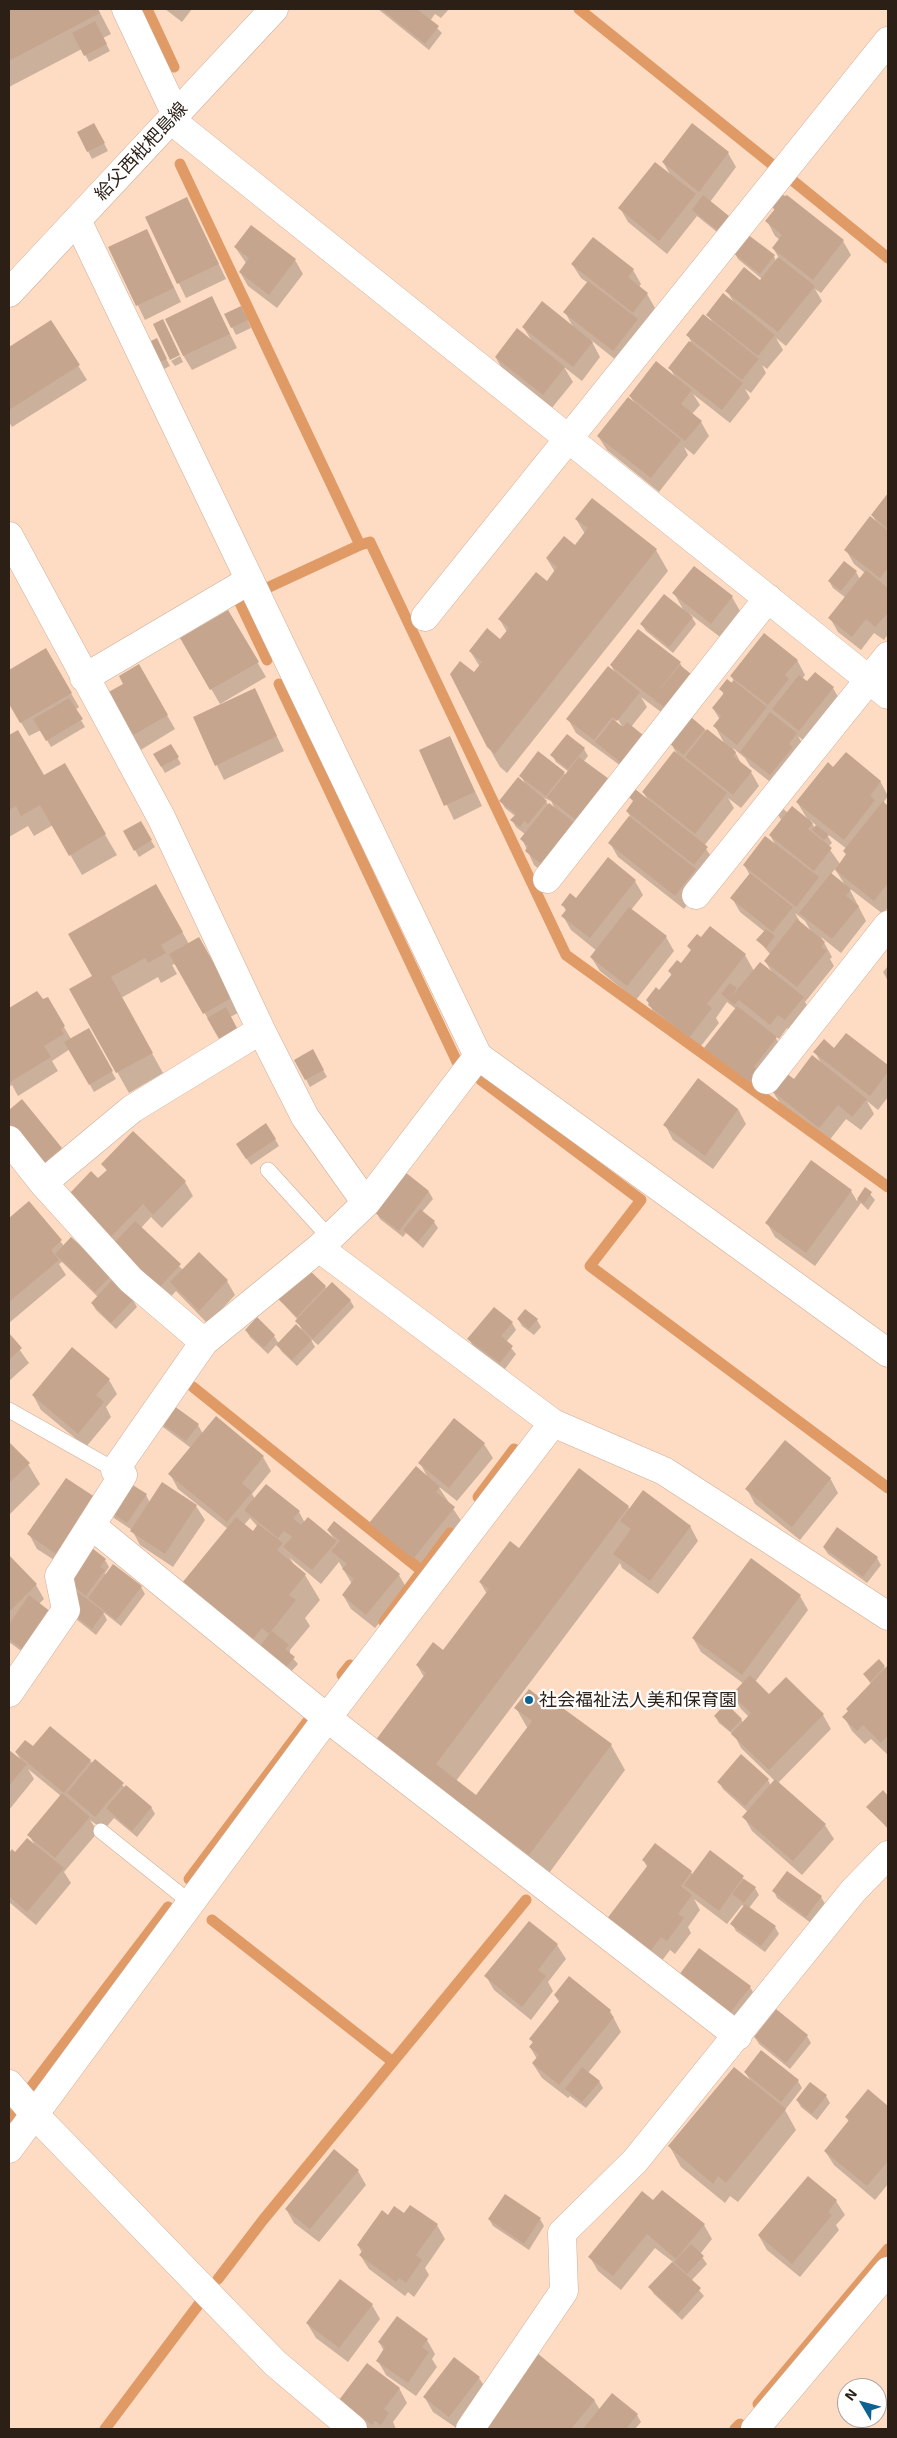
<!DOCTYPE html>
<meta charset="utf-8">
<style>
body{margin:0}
#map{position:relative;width:897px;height:2438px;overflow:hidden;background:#fedcc4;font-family:"Exo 2",sans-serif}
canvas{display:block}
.frame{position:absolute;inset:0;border:10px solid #2b1f16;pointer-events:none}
.north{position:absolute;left:837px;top:2378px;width:50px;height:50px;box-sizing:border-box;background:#fff;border:1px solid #aaa5a2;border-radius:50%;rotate:307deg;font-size:14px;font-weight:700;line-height:20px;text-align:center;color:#2b1f16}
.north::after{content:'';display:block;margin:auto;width:18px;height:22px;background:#0c6293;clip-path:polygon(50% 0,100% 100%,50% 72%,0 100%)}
</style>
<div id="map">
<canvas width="897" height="2438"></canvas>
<div class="frame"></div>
<div class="north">N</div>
</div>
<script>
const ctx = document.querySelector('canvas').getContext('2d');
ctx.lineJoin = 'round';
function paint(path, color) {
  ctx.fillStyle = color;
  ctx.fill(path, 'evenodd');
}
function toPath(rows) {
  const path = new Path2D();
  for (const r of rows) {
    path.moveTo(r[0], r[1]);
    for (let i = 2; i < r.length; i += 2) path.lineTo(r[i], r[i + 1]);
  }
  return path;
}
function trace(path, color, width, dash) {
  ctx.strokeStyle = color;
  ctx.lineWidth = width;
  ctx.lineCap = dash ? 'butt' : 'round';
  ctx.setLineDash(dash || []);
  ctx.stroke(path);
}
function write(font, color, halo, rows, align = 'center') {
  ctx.font = font + ' "Exo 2","Noto Sans JP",sans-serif';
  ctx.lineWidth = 4.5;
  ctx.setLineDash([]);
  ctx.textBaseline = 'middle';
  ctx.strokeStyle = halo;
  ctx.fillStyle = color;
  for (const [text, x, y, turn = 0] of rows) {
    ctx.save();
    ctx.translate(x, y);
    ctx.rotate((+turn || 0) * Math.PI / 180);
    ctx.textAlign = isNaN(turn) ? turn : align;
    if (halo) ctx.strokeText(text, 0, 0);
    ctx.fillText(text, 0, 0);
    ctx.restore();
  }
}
paint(toPath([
 [9,9,98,9,111,34,103,38,110,51,89,62,82,49,9,87],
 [165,9,192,9,182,22],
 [378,9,449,9,441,18,435,14,430,21,442,33,429,50],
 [94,124,108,151,92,159,79,133],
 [692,125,728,153,736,167,710,202,728,216,732,223,722,236,697,216,667,254,628,222,620,208,671,176,663,162],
 [787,196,843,241,851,255,821,293,815,289,822,301,786,346,776,338,783,350,767,369,762,365,766,373,751,393,745,389,750,398,730,423,693,394,700,405,692,414,701,422,709,436,694,455,684,447,688,455,659,492,607,450,598,436,635,404,630,396,676,379,670,368,691,341,688,336,713,323,708,315,734,303,727,291,760,282,762,279,738,259,734,252,774,256,776,261,779,258,773,248,780,240,775,236,767,221,775,211,771,205],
 [187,199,226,279,186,298,147,218],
 [154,245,181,302,145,320,110,248],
 [235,247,295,260,303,274,277,308,248,286,240,272,246,263],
 [572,264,633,270,641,284,639,287,647,294,655,308,641,327,621,364,591,340,600,357,582,381,564,367,573,382,551,409,504,372,496,358,532,341,523,327,574,329,565,312,588,283,581,278],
 [212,298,237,348,192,370,183,355],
 [245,314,251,328,236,335,226,315],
 [51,321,87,380,12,427,9,422,9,348],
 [160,347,170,366,162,370,158,363],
 [180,356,183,362,175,366,171,361],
 [888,495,888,634,884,640,874,633,861,650,838,632,830,618,846,598,833,588,829,581,856,572,860,579,865,573,854,564,846,550,877,523,872,515],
 [592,499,656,550,668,571,507,773,500,767,488,746,475,674,480,667,470,651,500,641,507,632,500,620,547,582,555,572,547,559,575,547,585,534,576,519],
 [694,567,732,597,740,611,720,637,690,614,696,624,673,653,646,631,642,625,684,611,674,593],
 [228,612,266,677,220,704,182,639],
 [45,649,79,707,75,710,85,727,51,747,41,730,29,736,9,702,9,671],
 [797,660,805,675,802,679,807,683,833,688,841,702,808,744,798,736,805,748,779,789,750,766,745,758,733,748,742,765,751,772,759,786,741,808,728,798,734,808,704,846,715,862,703,884,684,909,618,857,610,843,630,816,627,811,649,802,643,792,678,756,672,745,704,729,725,745,715,726,720,720,713,708,724,695,721,689,734,681,731,676],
 [680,663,683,669,670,714,663,709,661,712,641,697,647,707,631,727,625,769,576,733,568,719,616,675,611,665],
 [615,715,622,726,618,725,613,716],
 [139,666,175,729,139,751,107,695,125,685],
 [254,690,284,751,224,780,194,718],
 [17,732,44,777,64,765,117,855,82,875,53,825,34,836,28,826,9,837,9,737],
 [450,738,482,806,454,820,421,751],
 [171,746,181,764,165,773,155,755],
 [584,749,588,756,584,761,585,834,554,881,534,865,522,839,526,835,516,827,512,820,515,816,505,808,501,801,526,785,521,776,564,773,566,776,569,772,556,762,552,755],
 [544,798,551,801,555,809,549,806],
 [833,769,880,781,888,796,883,803,888,807,888,907,883,914,849,888,866,921,841,953,821,937,832,957,830,959,834,966,805,1002,811,1012,794,1034,787,1028,779,1039,774,1035,784,1052,754,1088,748,1083,745,1087,714,1062,706,1048,736,1009,727,1002,716,1018,719,1023,697,1051,657,1019,647,1000,659,992,672,976,669,971,681,965,692,951,689,947,701,939,710,928,745,955,754,971,773,974,765,961,770,954,758,940,765,932,740,912,732,898,750,875,744,865,776,846,770,835,782,821,776,812,780,806,788,813,808,820,797,802],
 [810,820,817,826,815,828],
 [826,833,847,849,844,851,847,856,840,864,828,847,832,843],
 [835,869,845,885,831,874],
 [795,913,805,921,812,933,800,922],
 [140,823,155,847,139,857,125,832],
 [635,881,643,895,631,910,666,937,674,951,636,1000,600,971,591,957,597,951,571,930,563,916,566,911,563,905],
 [156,886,189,944,199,938,240,1012,230,1017,240,1035,224,1045,175,964,172,965,177,974,161,983,158,977,121,998,163,1073,129,1093,71,990,94,977],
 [888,966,888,981,883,972],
 [37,992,42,1001,47,998,71,1039,88,1029,116,1079,94,1092,70,1049,52,1061,58,1071,18,1096,12,1085,9,1087,9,1010],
 [847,1034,888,1067,888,1097,878,1110,867,1101,874,1114,861,1130,846,1119,828,1142,782,1106,773,1092,822,1065,815,1052,835,1049],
 [312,1050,327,1077,310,1087,296,1060],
 [22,1100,61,1149,69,1163,47,1180,9,1130,9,1111],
 [738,1109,746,1124,713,1169,673,1140,665,1125],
 [275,1139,279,1146,251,1165,241,1151],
 [103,1164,185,1182,193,1196,162,1228,151,1217,141,1228,183,1270,199,1254,227,1281,235,1295,208,1324,176,1291,164,1304,71,1194,98,1180,107,1171],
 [405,1174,429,1192,433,1199,422,1212,434,1222,438,1228,423,1248,406,1233,403,1237,380,1219,376,1212],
 [866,1189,875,1200,868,1210,861,1203,815,1266,775,1237,767,1223,851,1191,857,1201],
 [29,1203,64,1246,111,1276,133,1300,137,1307,116,1329,96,1310,92,1303,98,1297,62,1262,59,1264,66,1275,9,1323,9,1220],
 [325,1287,350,1300,354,1307,318,1345,310,1338,315,1347,297,1366,282,1352,277,1344,268,1354,250,1337,246,1330,257,1319,274,1336,279,1344,302,1331,298,1320,278,1298],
 [494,1309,512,1323,516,1330,506,1342,516,1354,505,1369,473,1346,469,1339],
 [518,1319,537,1320,541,1327,534,1335,522,1326],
 [9,1335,29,1363,9,1381],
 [109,1380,117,1394,106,1407,111,1417,86,1447,41,1410,33,1395],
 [159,1420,198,1425,203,1434,263,1457,271,1471,252,1494,255,1499,299,1512,305,1523,334,1539,328,1530,399,1575,407,1589,375,1628,351,1609,343,1595,352,1584,339,1562,321,1584,290,1558,294,1565,305,1575,320,1600,305,1618,310,1626,290,1650,290,1655,298,1664,290,1673,198,1608,228,1529,178,1489,170,1474,191,1448,163,1427],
 [250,1518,258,1527,254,1532,244,1525],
 [455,1420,484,1444,493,1458,457,1501,438,1486,462,1522,421,1572,379,1538,370,1523,428,1478,420,1463],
 [9,1444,28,1464,40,1484,9,1515],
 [830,1478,838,1493,800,1540,755,1504,747,1489],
 [66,1479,65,1567,37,1549,29,1534],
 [163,1484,196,1506,205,1520,173,1567,140,1545,132,1530,114,1518,110,1511,146,1495,150,1503],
 [628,1507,630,1509,690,1526,698,1541,658,1594,622,1568,620,1563,456,1781,477,1796,528,1729,516,1708,611,1745,625,1770,544,1880,391,1766,424,1677,417,1665,443,1651,487,1594,480,1582,519,1550],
 [824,1548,877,1558,881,1565,867,1583,828,1554],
 [9,1557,36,1585,44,1599,39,1604,28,1656,9,1642],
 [105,1560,109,1567,105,1573,106,1576,141,1587,145,1594,121,1626,103,1612,107,1620,96,1635,76,1619,68,1591],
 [800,1596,808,1610,755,1682,769,1696,823,1715,831,1729,778,1783,825,1825,834,1839,802,1875,752,1831,744,1817,748,1812,723,1789,719,1782,768,1780,771,1786,775,1781,741,1748,735,1736,719,1723,715,1716,741,1719,743,1723,749,1717,741,1709,733,1695,744,1684,701,1652,693,1638],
 [884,1667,886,1669,888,1667,888,1755,871,1739,865,1744,852,1731,844,1717,871,1684,865,1674],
 [33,1748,90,1761,151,1807,155,1814,137,1837,114,1818,104,1830,90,1820,98,1832,64,1872,71,1883,36,1925,9,1902,9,1855,12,1851,16,1853,36,1847,29,1835,61,1796,28,1769,34,1779,9,1810,9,1751,22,1762,16,1752],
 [883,1792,888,1798,888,1829,868,1807],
 [710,1852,755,1888,759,1895,749,1908,775,1927,779,1934,765,1952,736,1931,732,1924,745,1907,742,1905,727,1924,694,1899,700,1910,688,1927,691,1933,675,1954,670,1950,655,1970,622,1946,647,1867,644,1861,691,1872,693,1875],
 [774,1891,821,1897,825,1904,811,1923,777,1898],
 [529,1922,557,1945,566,1959,548,1982,553,1991,531,2020,494,1990,486,1976],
 [699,1950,750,1987,758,2001,736,2030],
 [555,1996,610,2011,621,2032,588,2073,599,2081,603,2088,586,2108,570,2096,568,2098,542,2078,533,2064,537,2059,530,2047,533,2043,531,2039,560,2003],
 [807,2036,811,2043,790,2069,759,2044,755,2037],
 [762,2052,798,2081,802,2088,785,2110,796,2130,738,2202,730,2196,725,2203,681,2167,670,2147,751,2082,745,2072],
 [868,2091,888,2108,888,2184,875,2200,834,2165,825,2151,849,2122,846,2117],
 [826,2096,830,2103,817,2120,801,2107,797,2100],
 [358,2171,366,2185,319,2242,294,2223,286,2209],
 [808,2177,836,2201,845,2215,836,2225,839,2230,800,2277,767,2250,759,2236],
 [654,2202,704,2225,712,2239,700,2254,707,2264,691,2281,704,2296,682,2320,654,2294,650,2288,673,2262,655,2248,621,2290,598,2271,590,2257],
 [405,2215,437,2225,445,2239,425,2268,429,2275,414,2297,408,2292,405,2296,369,2269,360,2255,362,2253,358,2245,388,2216],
 [489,2219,540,2219,544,2226,529,2250,493,2226],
 [372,2305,380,2319,348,2362,316,2338,307,2323],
 [427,2340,435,2354,432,2359,437,2367,416,2396,386,2375,378,2361,384,2351,379,2342],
 [479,2378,488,2392,458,2429,433,2412,425,2398],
 [399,2388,407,2403,393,2422,396,2429,368,2429,349,2414,341,2400],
 [594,2400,600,2410,637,2415,641,2422,635,2429,476,2429]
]), '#0003');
trace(toPath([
 [147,9,174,67],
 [579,9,774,166],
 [180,164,360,545,267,588],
 [792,180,888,258],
 [360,545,370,542,566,955,888,1187],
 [239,601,267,660],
 [279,684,457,1062],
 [481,1080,641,1200,590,1266,888,1488],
 [193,1387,422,1571],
 [478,1497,514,1449],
 [384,1622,450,1533],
 [342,1675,350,1665],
 [189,1879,307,1722],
 [212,1920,393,2062],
 [31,2087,168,1907],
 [9,2117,11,2114],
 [218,2279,263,2220,526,1900],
 [758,2404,888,2249],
 [105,2429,199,2304],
 [735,2429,740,2424]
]), '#e09a66', 11);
paint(toPath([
 [9,9,98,9,100,13,9,61],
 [381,9,417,9,439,26,425,44],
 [95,21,107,44,84,56,72,33],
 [94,123,105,143,87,152,77,132],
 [692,123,729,152,699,192,662,162],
 [655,162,696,194,659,241,618,208],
 [780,193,785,196,787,195,844,240,813,280,772,248,782,235,765,221,775,209,770,205],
 [703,195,729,216,717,230,692,210],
 [187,197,219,264,177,284,145,217],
 [251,225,296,259,269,295,239,272,249,258,234,247],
 [147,229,174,288,136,306,108,247],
 [747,234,775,255,760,274,732,252],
 [593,237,634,269,628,277,648,293,633,313,571,264],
 [778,257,815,286,778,332,725,291,744,267,760,280],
 [588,281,638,319,613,351,563,312],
 [723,293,775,335,758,356,706,315],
 [212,296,230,334,183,356,165,319],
 [542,301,593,342,573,367,522,327],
 [241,306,248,320,231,328,224,314],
 [703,314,759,359,742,380,686,335],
 [163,319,180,355,170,360,153,324],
 [51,320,80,365,9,410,9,347],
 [517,328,565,367,543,395,495,357],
 [157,338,167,359,157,363,147,343],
 [689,341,743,383,722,410,668,368],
 [656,361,692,390,681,404,702,421,685,441,629,396],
 [628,397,681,440,651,478,597,436],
 [888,493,888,529,871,515],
 [592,498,657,549,495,754,487,747,450,674,460,661,474,672,482,662,469,651,487,628,500,639,509,628,498,619,536,572,547,581,557,567,546,558,564,536,575,545,588,528,575,519],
 [870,516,888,531,888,568,880,578,844,550],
 [844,561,857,571,841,591,828,581],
 [694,566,733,596,711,624,672,593],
 [866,570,888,588,888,613,875,627,866,619,852,637,828,618],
 [664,594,693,617,669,647,640,624],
 [228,610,259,662,210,690,180,638],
 [638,629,681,662,655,695,680,665,691,674,665,708,610,665],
 [764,633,798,660,785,675,789,679,768,705,730,676],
 [46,648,72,693,20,723,9,704,9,670],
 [139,664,168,715,130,737,105,694,123,684,119,676],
 [608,666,640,692,617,721,612,717,594,740,566,719],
 [815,672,834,687,799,731,772,709,799,675,807,681],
 [727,679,732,683,733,680,767,707,737,745,713,726,721,716,712,708,724,693,719,689],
 [255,688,277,736,215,766,193,717],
 [69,698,83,719,46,741,33,719],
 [770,712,797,733,789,744,793,747,770,775,740,752],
 [691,717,705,729,684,755,670,744],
 [613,719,623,727,627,722,643,735,621,763,595,742],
 [707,729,736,752,733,756,752,771,733,795,685,757],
 [18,730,44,775,65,763,106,834,69,856,40,805,21,816,16,806,9,810,9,735],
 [567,734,585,748,568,769,550,755],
 [450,736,475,792,444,806,419,750],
 [171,744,179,757,161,767,153,754],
 [538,751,565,772,546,796,519,776],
 [674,751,727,793,695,834,642,792],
 [846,752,881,781,870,796,875,800,844,840,796,802,828,762,833,767],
 [579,757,609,779,577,821,547,797],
 [518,777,547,801,528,824,524,821,520,827,510,820,516,814,499,801],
 [635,789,708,847,694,865,626,811,633,801,629,797],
 [883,801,888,806,888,883,874,901,835,870,846,854,843,851],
 [549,803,579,826,546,868,525,851,528,846,520,839],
 [792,806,813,823,808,829,832,848,814,871,769,835],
 [629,816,696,869,675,896,608,843],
 [141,821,152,840,134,851,123,831],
 [816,825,829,835,824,840,812,830],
 [765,836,819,877,796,907,743,865],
 [608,857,636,880,590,938,561,916,567,909,561,905,570,893,576,898],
 [750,873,793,907,773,932,730,898],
 [831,873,851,889,846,896,859,906,832,939,799,913],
 [156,884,183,932,161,945,166,953,148,963,145,958,111,977,153,1053,116,1073,69,989,92,976,68,934],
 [629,907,667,936,627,986,590,957],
 [797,919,825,942,821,947,827,951,797,987,764,961],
 [710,926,746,954,707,1004,712,1008,689,1038,648,1005,649,1003,646,1000,656,987,659,990,672,974,668,971,677,960,681,963,691,950,687,946,697,934,701,937],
 [766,929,775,936,766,948,756,940],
 [199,937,233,997,203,1014,169,954],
 [760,962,804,997,785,1020,778,1015,770,1025,739,1000,734,1005,721,994,730,983,737,988,732,996],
 [37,991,43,999,48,997,65,1026,61,1029,64,1034,44,1046,51,1057,9,1083,9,1008],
 [737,1006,777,1037,754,1067,746,1061,759,1071,749,1082,704,1048],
 [226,1007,237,1028,219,1039,207,1018],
 [89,1028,113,1071,89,1085,64,1042],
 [846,1033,888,1065,888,1072,870,1096,813,1052,824,1039,834,1048],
 [313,1049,324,1070,305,1080,294,1060],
 [812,1055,867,1099,852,1117,838,1105,819,1128,772,1091,786,1073,794,1079],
 [698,1078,738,1109,705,1156,663,1125],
 [22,1099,62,1148,39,1167,9,1129,9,1110],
 [266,1123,276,1139,246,1159,236,1144],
 [133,1131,186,1181,153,1215,143,1204,109,1239,73,1204,77,1200,70,1193,91,1171,98,1178,107,1170,101,1164],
 [811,1160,852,1190,806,1253,765,1223],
 [405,1172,429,1191,399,1231,374,1212],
 [865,1187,872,1192,864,1204,857,1199],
 [29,1201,62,1240,51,1250,59,1260,9,1302,9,1218],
 [420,1209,435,1221,418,1242,403,1230],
 [135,1221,181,1264,156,1291,110,1247],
 [71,1237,112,1275,95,1292,55,1254],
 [199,1252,228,1280,199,1311,170,1282],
 [306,1267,326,1286,297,1317,277,1298],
 [113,1279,134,1299,111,1323,91,1303],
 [332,1282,351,1300,313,1339,295,1321],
 [494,1307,513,1322,501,1336,513,1346,500,1363,467,1339],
 [525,1309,538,1319,529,1329,517,1319],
 [257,1317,275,1335,264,1348,245,1330],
 [296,1324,312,1340,292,1360,276,1345],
 [9,1333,22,1348,9,1360],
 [72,1347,110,1379,96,1395,104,1402,78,1434,32,1395],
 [170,1403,199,1424,186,1441,157,1420],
 [216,1416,264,1456,242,1483,252,1492,227,1522,168,1474],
 [454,1418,485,1443,449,1488,418,1463],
 [785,1440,831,1478,792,1527,745,1489],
 [9,1442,30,1463,9,1483],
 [416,1466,440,1487,436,1492,455,1507,413,1559,369,1523],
 [579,1468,629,1506,436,1764,476,1795,532,1721,514,1708,529,1689,546,1702,549,1698,612,1744,529,1855,375,1741,426,1673,416,1665,433,1642,443,1650,489,1589,479,1582,510,1541,519,1548],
 [66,1478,95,1497,56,1554,27,1534],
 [128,1482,147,1494,127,1523,109,1511],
 [162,1482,197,1505,165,1554,130,1531],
 [266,1484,300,1511,293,1518,301,1525,308,1517,337,1541,312,1570,283,1547,292,1537,284,1531,278,1538,244,1510],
 [643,1490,691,1526,650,1581,613,1554,631,1529,620,1521],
 [236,1517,253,1531,258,1524,283,1543,277,1550,306,1574,289,1595,296,1600,269,1634,262,1628,252,1640,182,1583],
 [334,1521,400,1574,366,1615,342,1595,354,1579,342,1569,347,1564,331,1551,340,1541,327,1530],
 [837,1527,878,1557,863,1577,823,1547],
 [92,1548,106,1559,100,1567,105,1570,86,1596,65,1580],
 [9,1555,37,1584,9,1612],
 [751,1558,801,1595,742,1675,692,1638],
 [113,1564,142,1586,116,1620,88,1598],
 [70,1586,104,1612,92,1629,70,1612],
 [29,1595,51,1612,24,1650,9,1639,9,1624],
 [272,1631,289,1645,285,1649,295,1657,286,1667,260,1646],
 [879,1659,885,1666,870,1682,863,1674],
 [888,1665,888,1735,881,1743,863,1725,857,1731,842,1717,848,1711,846,1709],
 [750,1675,769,1694,786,1677,824,1714,769,1770,731,1734,751,1713,731,1695],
 [726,1703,742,1719,730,1731,714,1716],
 [50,1726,91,1760,64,1793,15,1752,25,1740,33,1746],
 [9,1750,27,1764,9,1786],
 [741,1754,769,1779,745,1806,717,1782],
 [95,1759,124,1783,95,1817,67,1793],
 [775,1779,826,1824,793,1861,742,1817],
 [126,1785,152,1807,132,1831,106,1808],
 [883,1790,888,1796,888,1828,866,1807],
 [62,1793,90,1817,55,1858,27,1835],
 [27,1838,64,1868,27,1912,9,1896,9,1853,12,1849,15,1852],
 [655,1843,692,1871,681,1886,692,1895,678,1914,684,1918,667,1941,661,1937,646,1957,606,1920,648,1865,642,1860],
 [710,1850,744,1876,719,1911,684,1885],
 [787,1871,822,1896,806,1917,772,1891],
 [744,1879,756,1887,744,1903,732,1894],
 [745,1904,776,1926,761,1946,730,1924],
 [529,1921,558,1944,538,1970,546,1976,522,2007,484,1976],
 [699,1948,751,1986,727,2017,676,1979],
 [569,1976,611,2010,609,2013,614,2017,559,2085,532,2063,539,2055,529,2047,533,2042,529,2039,560,2000,554,1995],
 [776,2009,808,2035,786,2063,754,2037],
 [761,2050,799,2080,781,2102,744,2072],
 [582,2067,600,2081,582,2102,565,2089],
 [734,2067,786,2109,726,2183,718,2176,713,2184,668,2146],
 [810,2082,827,2095,812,2114,796,2100],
 [868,2089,888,2106,888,2161,867,2186,824,2151,849,2120,845,2117],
 [334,2149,359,2170,310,2229,285,2209],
 [808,2176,837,2200,828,2212,832,2215,792,2264,758,2235],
 [662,2190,705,2224,676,2259,647,2234,613,2276,588,2257,642,2191,653,2200],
 [505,2194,541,2218,524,2244,488,2219],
 [410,2205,438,2224,416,2255,422,2260,406,2283,399,2278,396,2282,359,2255,363,2250,357,2245,382,2210,388,2215,394,2206,404,2213],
 [691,2244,704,2256,687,2274,674,2262],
 [672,2262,701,2288,678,2314,648,2287],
 [340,2279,373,2304,339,2348,306,2323],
 [397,2316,428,2339,422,2347,429,2352,408,2383,376,2361,385,2347,378,2342],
 [537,2353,595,2400,571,2429,474,2429],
 [454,2357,480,2377,449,2417,423,2397],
 [367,2363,400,2388,384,2409,389,2413,381,2425,375,2421,372,2425,339,2400],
 [612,2393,638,2414,626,2429,583,2429]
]), '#c6a58e');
const lane = toPath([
 [268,1170,330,1238],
 [9,1410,115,1470],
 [101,1831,191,1903]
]);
const street = toPath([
 [126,9,176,115],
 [171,120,888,695],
 [77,220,478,1056],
 [9,536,161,817,261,1030,305,1117,366,1203,319,1248,204,1342,115,1470,123,1475,59,1576,66,1610,9,1693],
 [425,617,888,41],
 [84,678,250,580],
 [547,879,768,598],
 [696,895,888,656],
 [766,1080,888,925],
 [9,1140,43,1183,131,1280,204,1342],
 [43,1183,132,1109,261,1030],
 [366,1203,478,1056,888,1353],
 [319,1248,553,1423,664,1471,888,1616],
 [91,1525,327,1718,738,2036],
 [9,2084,35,2115,275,2363,353,2429],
 [9,2149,327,1718,553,1423],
 [470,2429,564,2291,562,2233,635,2161,853,1891,888,1855],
 [755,2429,888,2271]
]);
const secondary = toPath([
 [9,293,274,9]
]);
trace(lane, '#cead97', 16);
trace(street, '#cead97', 29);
trace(secondary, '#cead97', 29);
trace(lane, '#fff', 15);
trace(street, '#fff', 28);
trace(secondary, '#fff', 28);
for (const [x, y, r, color] of [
 [529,1700,5,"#0c6293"]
]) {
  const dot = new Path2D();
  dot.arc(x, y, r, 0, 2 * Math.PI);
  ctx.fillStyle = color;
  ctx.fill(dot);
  trace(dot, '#fff', 2);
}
write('18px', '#2b1f16', '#fff', [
 ["給父西枇杷島線",141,151,-47]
]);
write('18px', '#2b1f16', '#fff', [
 ["社会福祉法人美和保育園",539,1700]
], 'left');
</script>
